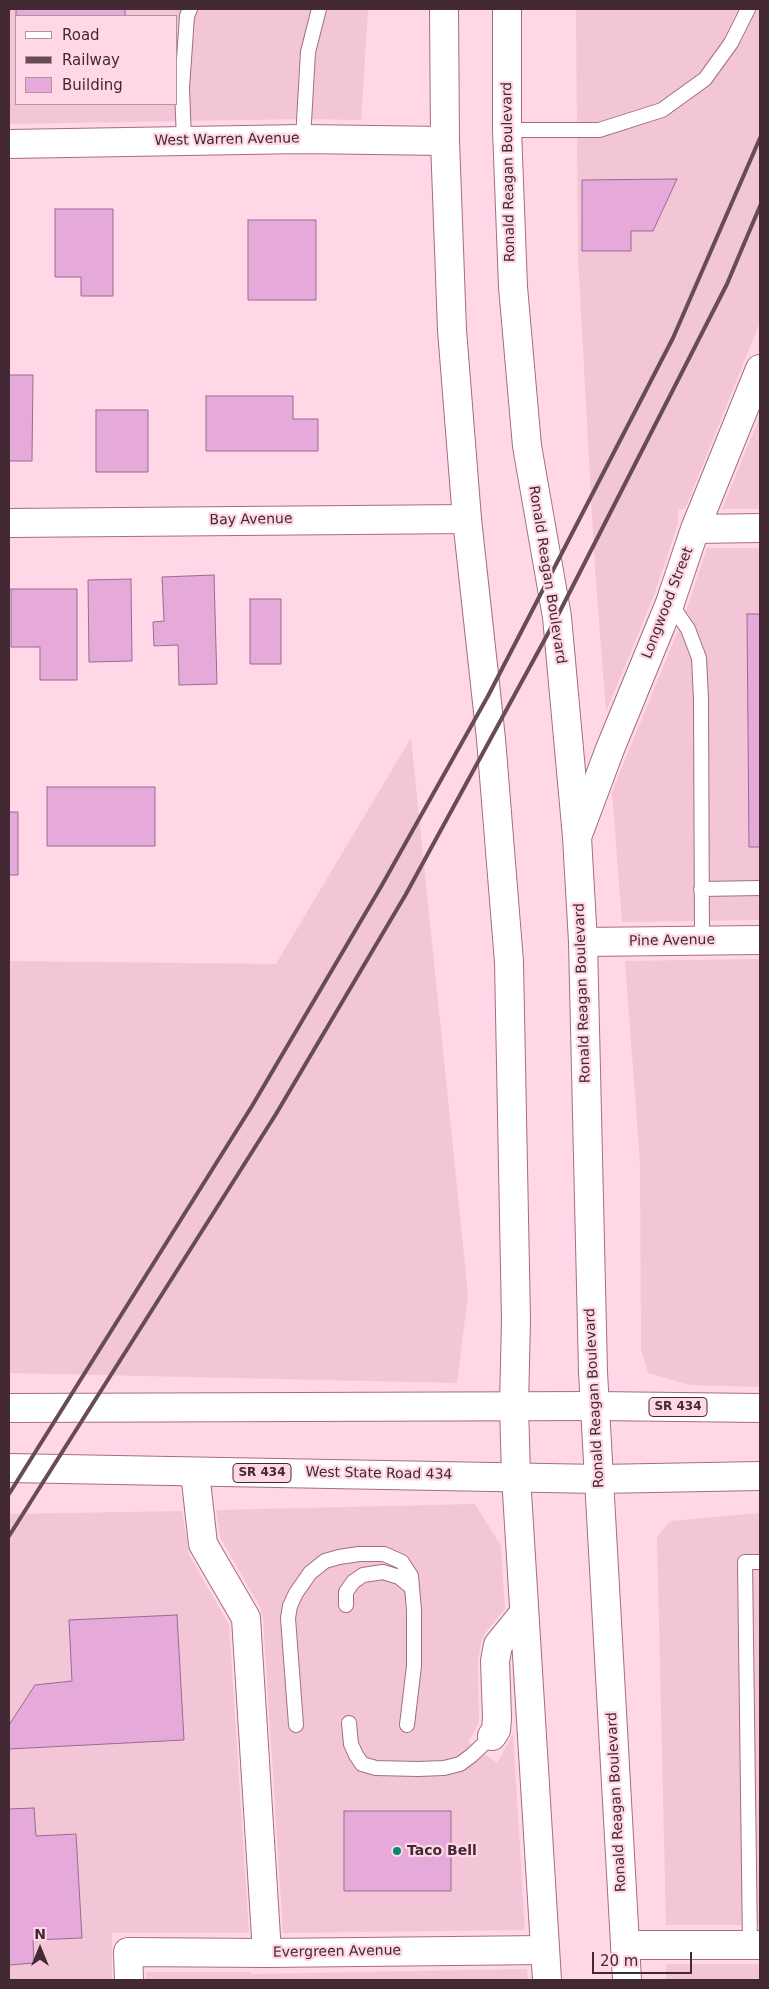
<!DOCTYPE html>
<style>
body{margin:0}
#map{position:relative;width:769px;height:1989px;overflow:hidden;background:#ffd7e6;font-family:"DejaVu Sans",sans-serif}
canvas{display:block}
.frame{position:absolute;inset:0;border:10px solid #422934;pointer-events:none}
.legend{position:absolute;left:15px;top:15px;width:162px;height:90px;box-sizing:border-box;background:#ffd7e6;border:1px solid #b3919f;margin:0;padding:6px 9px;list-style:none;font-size:15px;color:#422934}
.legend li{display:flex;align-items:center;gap:10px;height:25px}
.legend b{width:25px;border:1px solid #b3919f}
.north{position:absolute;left:15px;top:1924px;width:50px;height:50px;-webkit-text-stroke:4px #ffd7e6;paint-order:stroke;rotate:0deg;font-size:14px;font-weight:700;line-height:20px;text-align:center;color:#422934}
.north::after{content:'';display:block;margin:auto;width:18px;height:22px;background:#422934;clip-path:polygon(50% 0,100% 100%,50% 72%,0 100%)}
.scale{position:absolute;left:592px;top:1952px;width:100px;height:22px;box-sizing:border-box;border:2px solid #422934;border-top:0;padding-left:6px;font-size:15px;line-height:18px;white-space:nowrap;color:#422934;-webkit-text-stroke:4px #ffd7e6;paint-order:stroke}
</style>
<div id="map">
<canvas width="769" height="1989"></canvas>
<div class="frame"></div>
<ul class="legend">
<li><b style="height:6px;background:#fff"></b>Road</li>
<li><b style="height:6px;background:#674b57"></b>Railway</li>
<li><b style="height:14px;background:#e5aada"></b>Building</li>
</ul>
<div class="north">N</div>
<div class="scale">20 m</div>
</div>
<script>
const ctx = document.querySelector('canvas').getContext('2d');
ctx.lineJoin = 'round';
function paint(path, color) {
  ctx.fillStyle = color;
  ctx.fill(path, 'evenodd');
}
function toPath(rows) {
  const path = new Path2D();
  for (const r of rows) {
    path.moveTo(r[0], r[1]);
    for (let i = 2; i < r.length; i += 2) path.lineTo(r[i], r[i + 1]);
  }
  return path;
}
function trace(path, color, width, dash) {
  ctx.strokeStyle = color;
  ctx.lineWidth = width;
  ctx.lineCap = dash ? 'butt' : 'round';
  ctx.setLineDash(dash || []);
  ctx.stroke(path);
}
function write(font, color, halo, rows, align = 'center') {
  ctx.font = font + ' "DejaVu Sans",sans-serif';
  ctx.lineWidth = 4.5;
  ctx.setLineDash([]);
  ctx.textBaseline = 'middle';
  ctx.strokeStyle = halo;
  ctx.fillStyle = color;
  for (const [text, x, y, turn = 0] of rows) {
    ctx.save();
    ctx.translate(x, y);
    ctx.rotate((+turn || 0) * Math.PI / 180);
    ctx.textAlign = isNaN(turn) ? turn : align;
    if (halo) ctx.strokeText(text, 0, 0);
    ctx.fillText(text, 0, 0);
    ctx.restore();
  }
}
paint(toPath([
 [9,9,368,9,361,120,303,119,9,124],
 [16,16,176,16,176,104,16,104],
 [576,9,760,9,760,322,687,504,684,509,678,509,678,524,654,595,606,712,595,569,578,258],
 [760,416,760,509,722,509],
 [707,548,760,548,760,920,622,922,612,792,686,611],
 [411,738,468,1294,457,1383,9,1373,9,961,276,964],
 [760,959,760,1387,689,1385,648,1373,641,1349,640,1163,625,961],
 [475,1504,501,1546,505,1609,486,1632,481,1642,478,1662,479,1723,468,1742,497,1763,513,1734,525,1930,283,1933,263,1617,260,1607,220,1537,216,1510],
 [182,1511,189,1555,229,1625,249,1933,112,1933,112,1980,9,1980,9,1514],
 [760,1513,760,1925,666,1925,657,1537,670,1521],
 [666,1964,760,1964,760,1980,666,1980],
 [527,1969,528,1980,146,1980,146,1972,251,1972,251,1974]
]), '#f2c6d7');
const building = toPath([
 [16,9,125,9,125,16,16,16,16,20,16,9],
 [677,179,653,231,631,231,631,251,582,251,582,180,677,179],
 [55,209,113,209,113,296,81,296,81,277,55,277,55,209],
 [248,220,316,220,316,300,248,300,248,220],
 [9,375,33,375,32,461,9,461,9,375],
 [206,396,293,396,293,419,318,419,318,451,206,451,206,396],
 [96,410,148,410,148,472,96,472,96,410],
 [214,575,217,684,179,685,178,645,154,646,153,622,164,621,162,577,214,575],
 [131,579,132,661,89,662,88,580,131,579],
 [11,589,77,589,77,680,40,680,40,647,11,647,11,589],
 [250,599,281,599,281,664,250,664,250,599],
 [747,614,760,614,760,847,749,847,747,614],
 [47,787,155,787,155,846,47,846,47,787],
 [9,812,18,812,18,875,9,875,9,812],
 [177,1615,184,1740,9,1749,9,1725,35,1685,72,1681,69,1620,177,1615],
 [34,1808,36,1836,76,1834,82,1938,33,1940,34,1963,9,1965,9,1809,34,1808],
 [344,1811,451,1811,451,1891,344,1891,344,1811]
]);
paint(building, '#e5aada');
trace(building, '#9a6a91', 1);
const lane = toPath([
 [507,130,599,130,662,110,705,79,731,43,748,9],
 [303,139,308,52,319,9],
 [184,141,182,88,187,16,190,9],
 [670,603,688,629,699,658,701,699,702,940],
 [701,889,760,888],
 [346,1605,346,1592,353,1582,363,1575,383,1572,399,1577,412,1588],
 [349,1723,351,1744,356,1755,362,1764,376,1768,418,1769,444,1768,460,1764,472,1755,492,1736],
 [296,1725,288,1618,290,1606,296,1593,310,1573,325,1561,339,1557,359,1554,384,1554,402,1562,411,1576,414,1610,414,1666,407,1725],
 [750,1945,745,1562,760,1562]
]);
const street = toPath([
 [9,144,303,139,445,141],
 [9,523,467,519],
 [695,529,760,528],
 [577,837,610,749,670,603,695,529,760,369],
 [583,942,760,940],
 [195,1472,203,1544,246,1618,267,1953],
 [625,1945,760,1945],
 [129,1980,128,1952,267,1953,545,1950]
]);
const secondary = toPath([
 [444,9,445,141,452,330,467,519,491,739,509,962,516,1320,514,1406,516,1476,547,1980],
 [507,9,507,130,513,287,527,446,557,617,577,837,583,942,593,1372,627,1980],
 [492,1736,496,1730,497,1718,495,1661,498,1645,524,1613]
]);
const primary = toPath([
 [9,1408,595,1406,760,1408],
 [9,1468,599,1479,760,1476]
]);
trace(lane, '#a66c85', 16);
trace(street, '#a66c85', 30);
trace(secondary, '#a66c85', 30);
trace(primary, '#a66c85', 30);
trace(lane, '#fff', 14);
trace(street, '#fff', 28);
trace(secondary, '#fff', 28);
trace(primary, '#fff', 28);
trace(toPath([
 [9,1494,252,1106,382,885,488,696,673,338,760,138],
 [9,1536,276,1114,406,894,557,617,727,284,760,206]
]), '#674b57', 4);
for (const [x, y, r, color] of [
 [397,1851,5,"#078b70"]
]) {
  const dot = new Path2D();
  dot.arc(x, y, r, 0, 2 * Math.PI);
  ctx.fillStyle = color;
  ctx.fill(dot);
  trace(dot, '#ffd7e6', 2);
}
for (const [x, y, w] of [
 [678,1407,58],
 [262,1473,58]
]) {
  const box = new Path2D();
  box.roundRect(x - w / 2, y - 9.5, w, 19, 4);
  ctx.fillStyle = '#ffd7e6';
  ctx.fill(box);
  trace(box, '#422934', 1);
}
write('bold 12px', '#422934', null, [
 ["SR 434",678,1407],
 ["SR 434",262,1473]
]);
write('14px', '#422934', '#ffd7e6', [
 ["West Warren Avenue",227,140,-1],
 ["Ronald Reagan Boulevard",509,172,-91],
 ["Bay Avenue",251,520,-1],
 ["Ronald Reagan Boulevard",547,575,81],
 ["Longwood Street",668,603,-69],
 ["Pine Avenue",672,941,-1],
 ["Ronald Reagan Boulevard",583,993,-92],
 ["Ronald Reagan Boulevard",595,1398,-93],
 ["West State Road 434",379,1474,1],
 ["Ronald Reagan Boulevard",617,1802,-93],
 ["Evergreen Avenue",337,1952,-1]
]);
write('bold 14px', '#422934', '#ffd7e6', [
 ["Taco Bell",407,1851]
], 'left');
</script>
